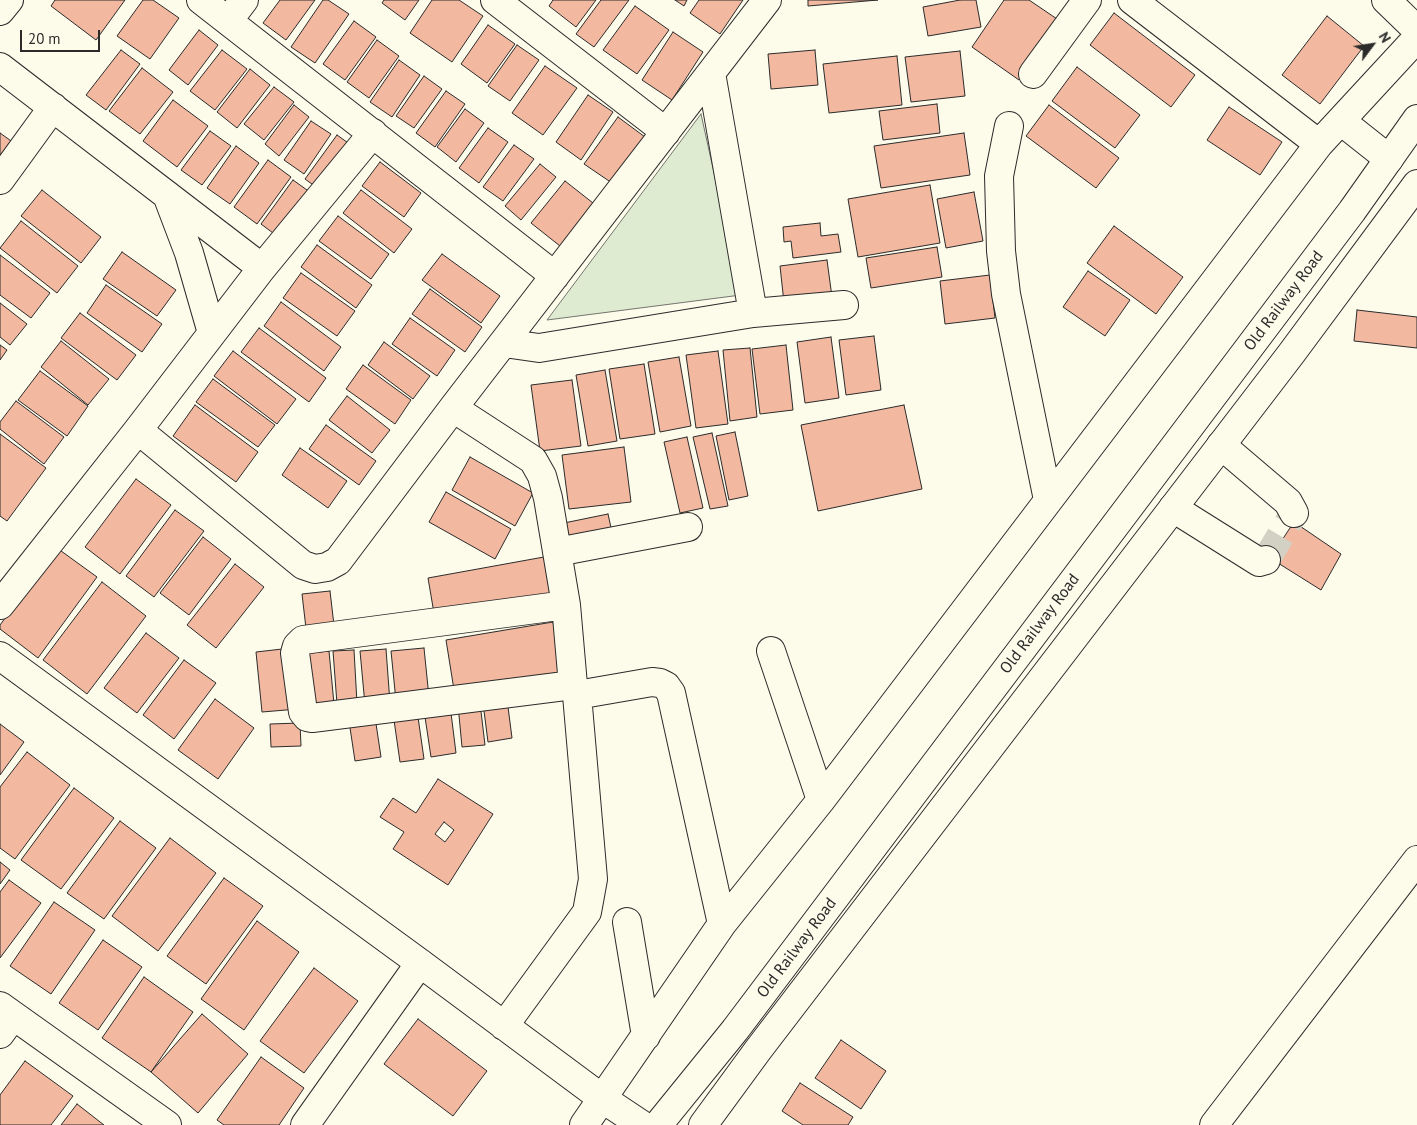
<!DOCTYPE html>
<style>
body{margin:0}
#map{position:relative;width:1417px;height:1125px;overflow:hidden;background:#fdfbea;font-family:"PT Sans",sans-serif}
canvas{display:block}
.north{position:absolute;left:1347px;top:20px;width:50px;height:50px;-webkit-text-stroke:4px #fdfbea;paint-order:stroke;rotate:59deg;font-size:14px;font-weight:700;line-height:20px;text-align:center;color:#2b2b2b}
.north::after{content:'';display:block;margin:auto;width:18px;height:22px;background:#2b2b2b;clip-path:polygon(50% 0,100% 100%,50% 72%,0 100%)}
.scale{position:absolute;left:20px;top:30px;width:80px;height:22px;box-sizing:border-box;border:2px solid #2b2b2b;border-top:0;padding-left:6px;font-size:15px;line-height:18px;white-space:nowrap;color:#2b2b2b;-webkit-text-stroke:4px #fdfbea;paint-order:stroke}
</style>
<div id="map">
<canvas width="1417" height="1125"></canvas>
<div class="north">N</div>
<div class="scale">20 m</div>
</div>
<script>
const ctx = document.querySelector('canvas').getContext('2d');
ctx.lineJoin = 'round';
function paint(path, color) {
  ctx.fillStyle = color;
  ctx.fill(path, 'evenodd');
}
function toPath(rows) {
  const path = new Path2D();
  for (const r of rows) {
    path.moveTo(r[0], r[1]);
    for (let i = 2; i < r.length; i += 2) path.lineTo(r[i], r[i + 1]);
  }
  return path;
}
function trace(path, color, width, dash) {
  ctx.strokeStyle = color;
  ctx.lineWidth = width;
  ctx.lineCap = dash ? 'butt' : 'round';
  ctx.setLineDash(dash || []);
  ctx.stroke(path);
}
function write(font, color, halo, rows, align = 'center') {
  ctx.font = font + ' "PT Sans",sans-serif';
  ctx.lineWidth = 4;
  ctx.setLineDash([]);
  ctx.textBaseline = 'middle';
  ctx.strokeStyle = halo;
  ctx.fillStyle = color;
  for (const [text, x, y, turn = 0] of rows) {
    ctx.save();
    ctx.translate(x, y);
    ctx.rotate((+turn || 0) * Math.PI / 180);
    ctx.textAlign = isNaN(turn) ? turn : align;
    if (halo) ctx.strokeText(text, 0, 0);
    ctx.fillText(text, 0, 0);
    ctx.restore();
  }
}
const green = toPath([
 [701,114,741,295,547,320,701,114]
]);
paint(green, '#deebd1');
trace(green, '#74746e', 1);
const building = toPath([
 [55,0,125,0,96,40,51,6,55,0],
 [143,0,153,0,179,18,150,59,117,36,143,0],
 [280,0,315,0,286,40,263,23,280,0],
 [323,0,328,0,349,14,315,63,291,47,323,0],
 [384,0,419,0,405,20,382,3,384,0],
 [432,0,459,0,483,16,452,62,410,33,432,0],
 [553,0,596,0,576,27,549,6,553,0],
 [601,0,629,0,594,47,576,34,601,0],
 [675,0,687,0,684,6,675,0],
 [699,0,743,0,720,34,690,13,699,0],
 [808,0,878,0,808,6,808,0],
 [960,0,976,0,981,27,928,36,923,7,960,0],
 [1004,0,1029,0,1060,21,1019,80,972,47,1004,0],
 [635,6,669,30,637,74,603,50,635,6],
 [1114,13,1195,75,1171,107,1090,45,1114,13],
 [1327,16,1364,46,1320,104,1282,75,1327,16],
 [354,21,376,37,345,80,323,64,354,21],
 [488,25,515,44,487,83,461,64,488,25],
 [199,30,218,45,188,85,169,70,199,30],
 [673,32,703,52,672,100,642,80,673,32],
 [377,40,399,56,369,98,347,82,377,40],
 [517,45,539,60,510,101,488,86,517,45],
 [121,50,140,64,106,110,86,95,121,50],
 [222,50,247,69,215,110,190,91,222,50],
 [815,50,818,85,771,89,768,54,815,50],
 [960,51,965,96,911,102,905,57,960,51],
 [897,56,902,105,829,113,823,64,897,56],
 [399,60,420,75,392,117,370,102,399,60],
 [545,66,577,88,543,135,512,113,545,66],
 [1077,67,1140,115,1115,148,1052,101,1077,67],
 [142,68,173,92,140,134,109,111,142,68],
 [250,69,270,85,237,128,217,112,250,69],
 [424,76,442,89,414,128,396,116,424,76],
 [274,87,294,102,264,140,244,124,274,87],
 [446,91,465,104,435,147,416,133,446,91],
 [588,95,613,112,581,160,556,142,588,95],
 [173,100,208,126,177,167,143,141,173,100],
 [937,104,940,133,883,140,879,111,937,104],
 [294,105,309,117,279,156,265,144,294,105],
 [1049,105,1119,158,1096,188,1026,136,1049,105],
 [1229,107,1282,142,1260,175,1207,140,1229,107],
 [465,109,484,123,456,162,437,147,465,109],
 [618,117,645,137,612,183,584,164,618,117],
 [311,121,331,134,304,174,284,160,311,121],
 [488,128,508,142,479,183,459,168,488,128],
 [210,131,231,146,202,185,181,170,210,131],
 [0,133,14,143,0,162,0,133],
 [964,133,970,175,881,188,874,146,964,133],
 [337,135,351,145,320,190,305,179,337,135],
 [514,145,534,159,503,201,483,187,514,145],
 [236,146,259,163,230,204,207,188,236,146],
 [268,160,291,177,257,224,234,207,268,160],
 [380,162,421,193,404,217,362,186,380,162],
 [540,164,556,177,521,220,505,206,540,164],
 [293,180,314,195,281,239,261,224,293,180],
 [565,181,593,203,560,246,531,223,565,181],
 [930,185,940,243,858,257,848,199,930,185],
 [42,190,101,237,81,263,21,216,42,190],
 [361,190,412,229,394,253,343,213,361,190],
 [974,192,983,241,946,248,937,199,974,192],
 [338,216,389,254,371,279,319,241,338,216],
 [21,221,78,266,57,293,0,248,21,221],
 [820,223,821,236,838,234,841,252,793,258,791,241,784,242,783,227,820,223],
 [1114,226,1183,277,1156,314,1087,263,1114,226],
 [317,245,372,285,356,308,301,267,317,245],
 [937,247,942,277,871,288,866,258,937,247],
 [122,252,176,290,157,316,103,279,122,252],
 [442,254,500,296,481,323,422,280,442,254],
 [0,255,50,293,31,318,0,295,0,255],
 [827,260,832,297,784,303,780,266,827,260],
 [1088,271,1130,300,1105,336,1063,307,1088,271],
 [301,273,355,311,337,336,283,298,301,273],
 [990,275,995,318,945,324,940,281,990,275],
 [106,285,162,324,142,352,87,313,106,285],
 [430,289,482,327,465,352,412,314,430,289],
 [281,302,341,347,324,371,264,326,281,302],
 [0,303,27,324,10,345,0,337,0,303],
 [1357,310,1417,317,1417,348,1354,341,1357,310],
 [80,313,136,355,117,380,61,338,80,313],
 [410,318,455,350,437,376,392,344,410,318],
 [259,328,326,378,309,402,241,352,259,328],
 [874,336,881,390,846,395,839,340,874,336],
 [831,337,839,398,805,403,797,342,831,337],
 [61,341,109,379,88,405,41,367,61,341],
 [384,342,430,376,413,399,368,365,384,342],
 [0,345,7,350,0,360,0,345],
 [786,345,793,410,760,414,752,349,786,345],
 [750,348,757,417,730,421,723,350,750,348],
 [233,351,296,399,277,424,214,376,233,351],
 [718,351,728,424,696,428,686,355,718,351],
 [679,357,691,426,660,432,648,362,679,357],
 [644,364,655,434,620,439,609,369,644,364],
 [363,365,411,400,395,424,346,389,363,365],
 [605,370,617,441,588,446,576,375,605,370],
 [40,371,88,406,67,436,18,400,40,371],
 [213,379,275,425,258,447,196,402,213,379],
 [572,380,581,446,540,451,531,385,572,380],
 [347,396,390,430,372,453,329,420,347,396],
 [16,401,64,437,44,464,0,429,0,422,16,401],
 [195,405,258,452,236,482,173,436,195,405],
 [904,405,922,489,818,511,801,425,904,405],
 [326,425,376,461,359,485,309,449,326,425],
 [735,432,748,496,729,500,716,436,735,432],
 [712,433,728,506,710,509,693,437,712,433],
 [0,434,46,468,7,521,0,516,0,434],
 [687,437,703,508,680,513,664,442,687,437],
 [624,447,631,502,569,509,562,455,624,447],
 [300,448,347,481,328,508,282,475,300,448],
 [470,457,533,493,515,526,452,490,470,457],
 [136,479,171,505,120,574,85,547,136,479],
 [446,492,511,529,495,559,429,522,446,492],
 [175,510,204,531,154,597,126,576,175,510],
 [608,514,612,532,568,540,564,523,608,514],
 [1294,522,1341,554,1321,590,1270,558,1294,522],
 [203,537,231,559,189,615,160,593,203,537],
 [57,548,97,577,38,658,0,629,0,625,57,548],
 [544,557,551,598,435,619,428,578,544,557],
 [235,564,264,587,216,648,187,625,235,564],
 [102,582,146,616,87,694,43,660,102,582],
 [330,591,335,634,307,637,302,594,330,591],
 [553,622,563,678,455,696,446,640,553,622],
 [146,633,179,658,137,713,104,688,146,633],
 [291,648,298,709,262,712,256,652,291,648],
 [424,648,429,697,396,701,391,651,424,648],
 [386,649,390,703,365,705,360,651,386,649],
 [354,650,357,703,337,704,333,651,354,650],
 [329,651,334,704,306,707,301,654,329,651],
 [184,660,216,683,174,739,143,715,184,660],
 [215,699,254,728,218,779,178,750,215,699],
 [507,699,512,738,488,742,483,703,507,699],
 [480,703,485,745,462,747,458,705,480,703],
 [451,713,456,753,431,757,425,717,451,713],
 [375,717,381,757,355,761,349,721,375,717],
 [418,717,424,759,400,762,394,720,418,717],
 [300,723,301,746,271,747,270,724,300,723],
 [0,724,24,742,0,775,0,724],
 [27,752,70,785,15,859,0,848,0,787,27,752],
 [438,779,493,814,448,885,393,849,404,832,380,817,393,798,416,813,438,779],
 [444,822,454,830,445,842,435,834,444,822],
 [74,788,114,818,61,889,21,860,74,788],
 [120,821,156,848,104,919,67,893,120,821],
 [170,838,216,873,158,951,112,916,170,838],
 [0,862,10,870,0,884,0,862],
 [224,878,263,906,206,984,167,956,224,878],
 [9,880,41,903,0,958,0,892,9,880],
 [54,902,95,930,51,994,10,966,54,902],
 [257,921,299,952,244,1030,201,999,257,921],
 [103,940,142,967,98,1030,59,1003,103,940],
 [314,968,358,1001,304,1073,260,1041,314,968],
 [144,977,193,1012,151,1072,102,1038,144,977],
 [202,1014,248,1054,198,1113,151,1072,202,1014],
 [418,1019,487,1071,453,1116,384,1064,418,1019],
 [841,1040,886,1071,861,1109,815,1078,841,1040],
 [261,1057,304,1088,279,1125,224,1125,217,1120,261,1057],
 [25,1061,73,1096,51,1125,0,1125,0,1095,25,1061],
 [800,1083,853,1117,848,1125,803,1125,782,1111,800,1083],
 [77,1104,104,1125,61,1125,77,1104]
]);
paint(building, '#f2b8a0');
trace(building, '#2b2b2b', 1);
trace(toPath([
 [1266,560,1294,513]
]), '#d3d1c4', 28, [28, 14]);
const minor = toPath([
 [201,0,555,276],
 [495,0,666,132],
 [1132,0,1319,144],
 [1386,0,1417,30],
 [0,11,9,0],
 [228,21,244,0],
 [0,67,262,268],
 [711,73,753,313],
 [1033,74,1087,0],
 [1341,121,1389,159],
 [1009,126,999,176,1001,251,1006,294,1048,500],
 [0,180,53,107],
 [167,195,189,253,212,333],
 [504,343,539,348,753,313,844,305],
 [453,408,533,460,542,476,548,498,566,605,573,685,577,695,593,879,587,912,504,1026],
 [138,430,303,565,315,569,327,567,338,561,453,408,767,0],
 [1221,445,1288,502,1294,513],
 [1173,508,1259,562,1266,560],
 [557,552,688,527],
 [0,605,138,430,262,268,373,133],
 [566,605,303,640,297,646,295,653,303,712,307,717,312,718,573,685],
 [771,651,821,800],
 [0,656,420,963,603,1099,642,1125],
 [577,695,652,682,660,683,666,686,671,693,722,924],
 [627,922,646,1036],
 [0,1006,167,1125],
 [0,1034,13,1016],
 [305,1125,420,963],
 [584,1125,722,924,821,800,1319,144,1417,38],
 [1214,1125,1417,860]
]);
const major = toPath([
 [658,1125,735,1030,1352,211,1417,119],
 [703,1125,758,1050,1291,354,1417,184]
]);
trace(minor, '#2b2b2b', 30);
trace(major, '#2b2b2b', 30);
trace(minor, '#fdfbea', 28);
trace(major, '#fdfbea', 28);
write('16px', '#2b2b2b', '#fdfbea', [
 ["Old Railway Road",1284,301,-53],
 ["Old Railway Road",1040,624,-53],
 ["Old Railway Road",797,948,-53]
]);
</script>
